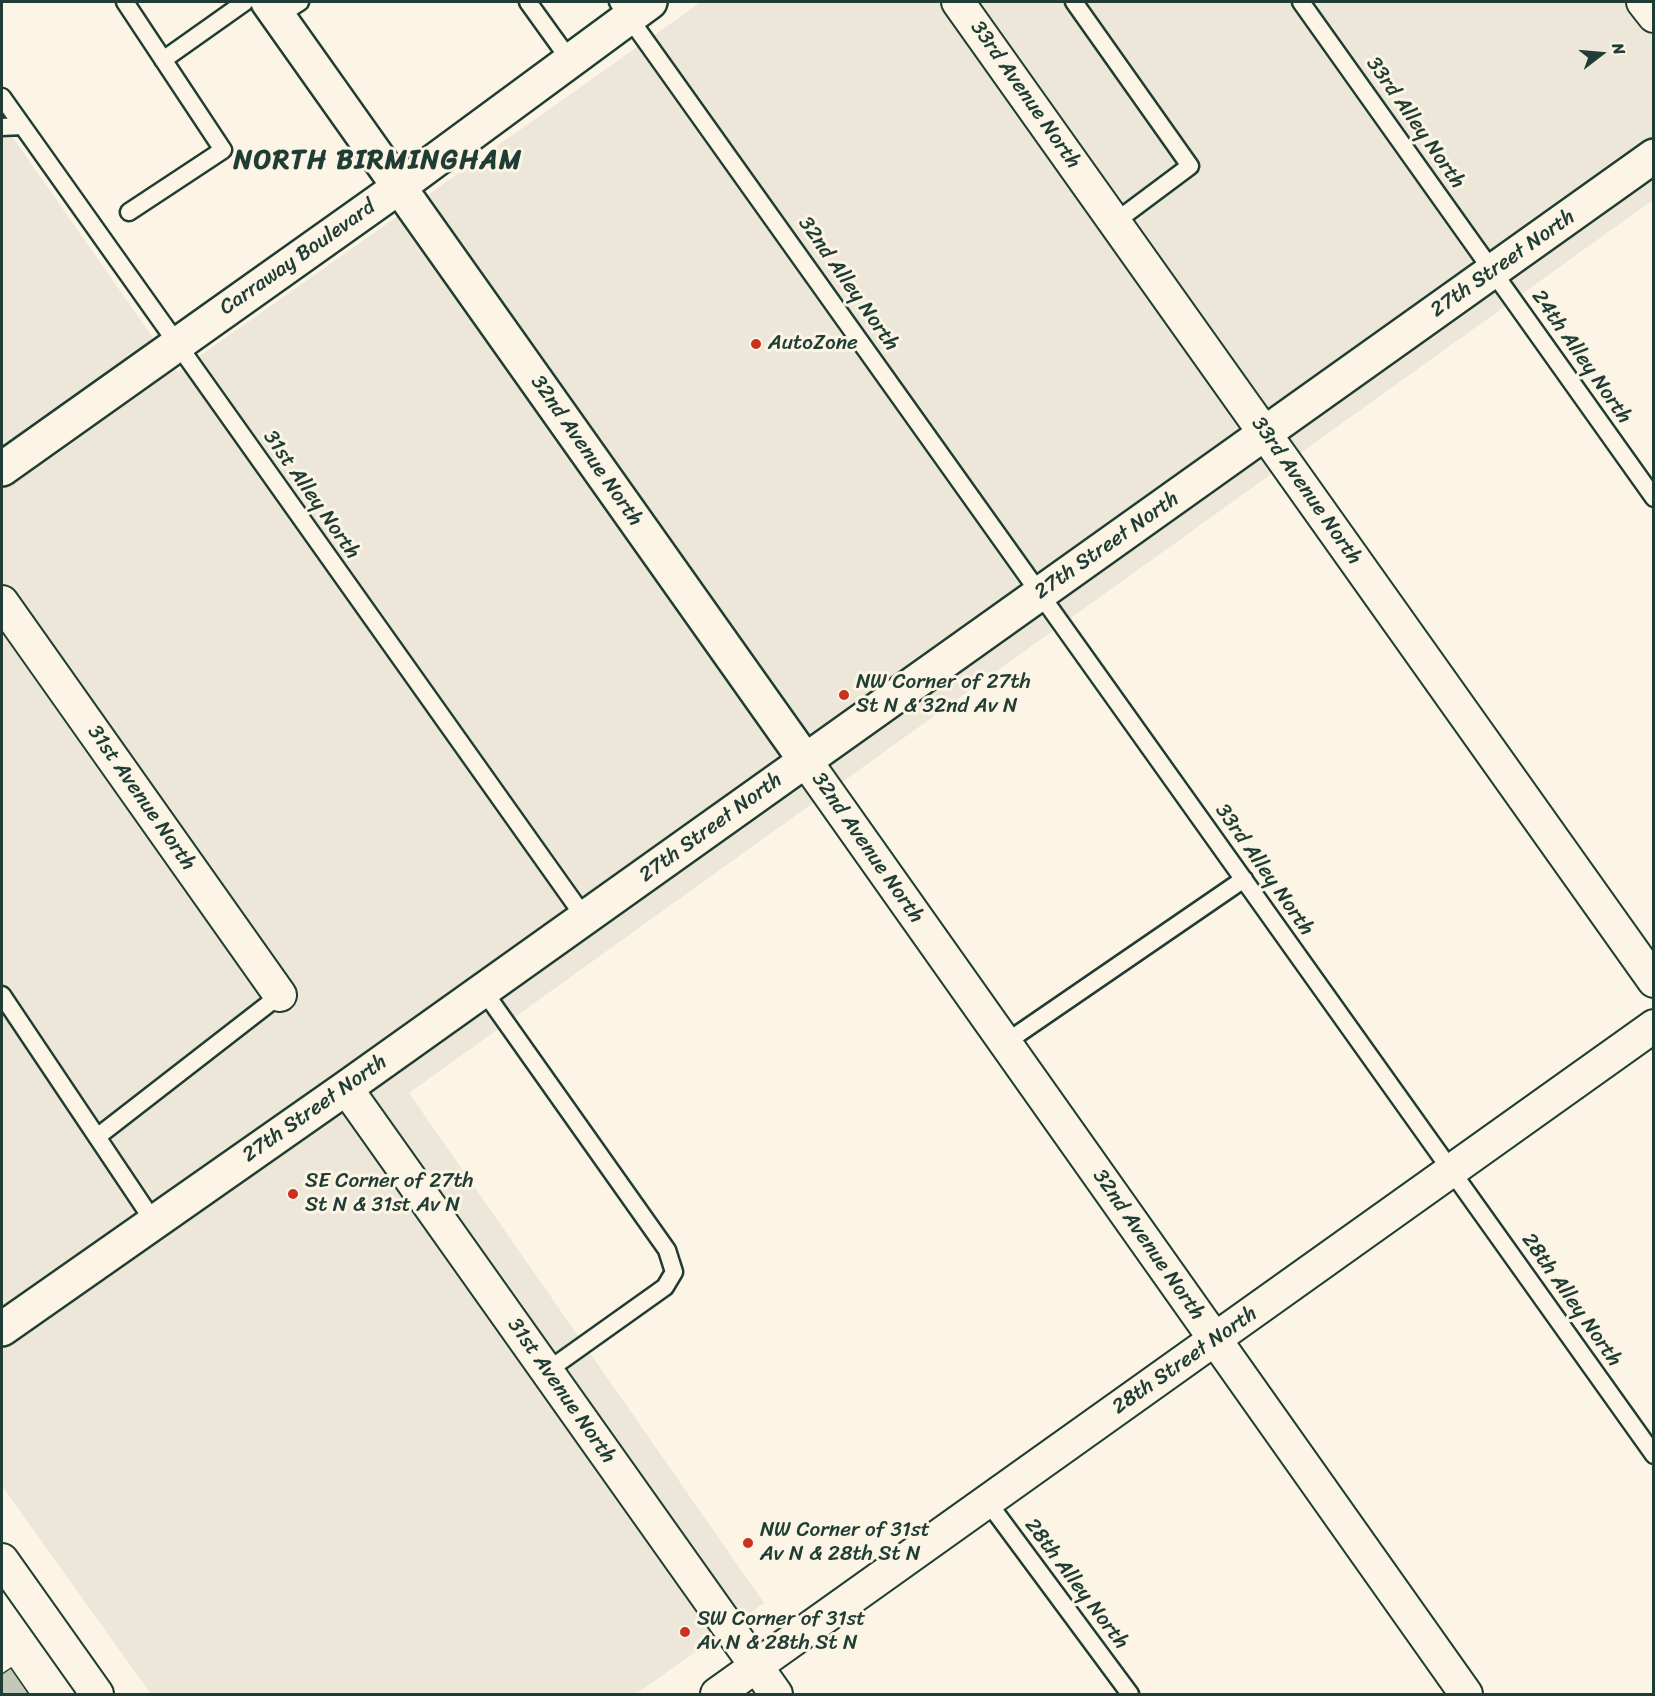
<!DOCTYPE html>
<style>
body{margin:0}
#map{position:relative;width:1655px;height:1696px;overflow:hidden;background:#fcf5e5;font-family:Sriracha,sans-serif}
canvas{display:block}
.frame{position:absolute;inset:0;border:3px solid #1f3d34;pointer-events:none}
.north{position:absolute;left:1571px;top:24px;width:60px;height:60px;-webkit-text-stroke:4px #fcf5e5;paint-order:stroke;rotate:74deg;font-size:16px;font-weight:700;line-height:24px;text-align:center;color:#1f3d34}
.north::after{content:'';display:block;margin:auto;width:21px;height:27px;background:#1f3d34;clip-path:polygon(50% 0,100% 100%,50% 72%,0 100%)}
</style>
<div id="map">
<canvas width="1655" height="1696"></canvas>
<div class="frame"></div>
<div class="north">N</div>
</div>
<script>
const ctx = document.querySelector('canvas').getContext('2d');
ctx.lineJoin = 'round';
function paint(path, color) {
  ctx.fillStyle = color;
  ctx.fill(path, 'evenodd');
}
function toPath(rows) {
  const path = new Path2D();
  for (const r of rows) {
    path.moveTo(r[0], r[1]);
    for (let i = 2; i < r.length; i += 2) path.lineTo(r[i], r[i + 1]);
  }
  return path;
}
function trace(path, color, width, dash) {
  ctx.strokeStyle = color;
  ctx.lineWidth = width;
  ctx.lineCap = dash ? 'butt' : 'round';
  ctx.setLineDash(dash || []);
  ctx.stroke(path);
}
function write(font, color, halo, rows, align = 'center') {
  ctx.font = font + ' Sriracha,sans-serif';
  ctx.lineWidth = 6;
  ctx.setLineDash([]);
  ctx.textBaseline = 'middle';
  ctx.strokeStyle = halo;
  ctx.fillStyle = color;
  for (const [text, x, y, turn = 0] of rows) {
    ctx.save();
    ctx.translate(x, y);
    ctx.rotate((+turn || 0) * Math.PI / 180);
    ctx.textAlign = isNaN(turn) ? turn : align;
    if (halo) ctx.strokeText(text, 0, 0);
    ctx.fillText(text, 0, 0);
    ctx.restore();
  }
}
paint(toPath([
 [701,2,1653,2,1653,200,409,1093,764,1603,636,1694,151,1694,2,1486,2,122,177,372]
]), '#ece7d8');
const building = toPath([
 [11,1668,29,1694,2,1694,2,1674,11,1668]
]);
paint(building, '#c5c7b9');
trace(building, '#1f3d34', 1.5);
const lane = toPath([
 [125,2,223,150,129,212],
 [528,2,569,59],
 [618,2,1654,1455],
 [1074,2,1190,166,1115,222],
 [1301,2,1654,498],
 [278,16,300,2],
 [163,60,245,2],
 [2,97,585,918],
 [2,127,22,126],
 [483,990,667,1250,674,1272,665,1287,547,1371],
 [2,995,154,1222],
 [1005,1043,1244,879],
 [97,1137,280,995],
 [987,1501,1130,1694]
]);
const street = toPath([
 [958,2,1654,981],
 [1643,2,1654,16],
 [2,602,280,995],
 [805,760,1466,1694],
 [346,1088,776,1694],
 [2,1560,97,1694],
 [717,1694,1654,1026]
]);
const secondary = toPath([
 [268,2,805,760],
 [2,1329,346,1088,1654,156]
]);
const primary = toPath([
 [2,469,399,187,650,2]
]);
trace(lane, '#1f3d34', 21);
trace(street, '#1f3d34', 36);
trace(secondary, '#1f3d34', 38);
trace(primary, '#1f3d34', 38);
trace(lane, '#fcf5e5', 16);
trace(street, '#fcf5e5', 32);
trace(secondary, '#fcf5e5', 33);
trace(primary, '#fcf5e5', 33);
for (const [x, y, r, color] of [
 [756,344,6,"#c8321e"],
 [844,695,6,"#c8321e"],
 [293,1194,6,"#c8321e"],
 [748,1543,6,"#c8321e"],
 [685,1632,6,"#c8321e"]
]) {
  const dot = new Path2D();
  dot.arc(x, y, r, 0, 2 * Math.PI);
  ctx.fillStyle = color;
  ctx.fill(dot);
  trace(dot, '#fcf5e5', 2);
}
write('21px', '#1f3d34', '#fcf5e5', [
 ["33rd Avenue North",1025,95,55],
 ["33rd Alley North",1415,123,55],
 ["Carraway Boulevard",298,258,-35],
 ["27th Street North",1503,264,-35],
 ["32nd Alley North",848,284,55],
 ["24th Alley North",1581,357,55],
 ["32nd Avenue North",586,451,55],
 ["33rd Avenue North",1306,491,55],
 ["31st Alley North",311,495,55],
 ["27th Street North",1107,546,-35],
 ["31st Avenue North",141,798,55],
 ["27th Street North",711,828,-36],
 ["32nd Avenue North",867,848,55],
 ["33rd Alley North",1264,870,55],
 ["27th Street North",315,1109,-35],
 ["32nd Avenue North",1148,1245,55],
 ["28th Alley North",1571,1300,55],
 ["28th Street North",1185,1361,-35],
 ["31st Avenue North",561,1391,55],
 ["28th Alley North",1076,1584,53]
]);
write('21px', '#1f3d34', '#fcf5e5', [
 ["AutoZone",768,344],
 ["NW Corner of 27th",856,683],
 ["St N & 32nd Av N",856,707],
 ["SE Corner of 27th",305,1182],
 ["St N & 31st Av N",305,1206],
 ["NW Corner of 31st",760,1531],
 ["Av N & 28th St N",760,1555],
 ["SW Corner of 31st",697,1620],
 ["Av N & 28th St N",697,1644]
], 'left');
ctx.letterSpacing = '1.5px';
write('bold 27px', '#1f3d34', '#fcf5e5', [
 ["NORTH BIRMINGHAM",378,161]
]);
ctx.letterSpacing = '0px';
</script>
